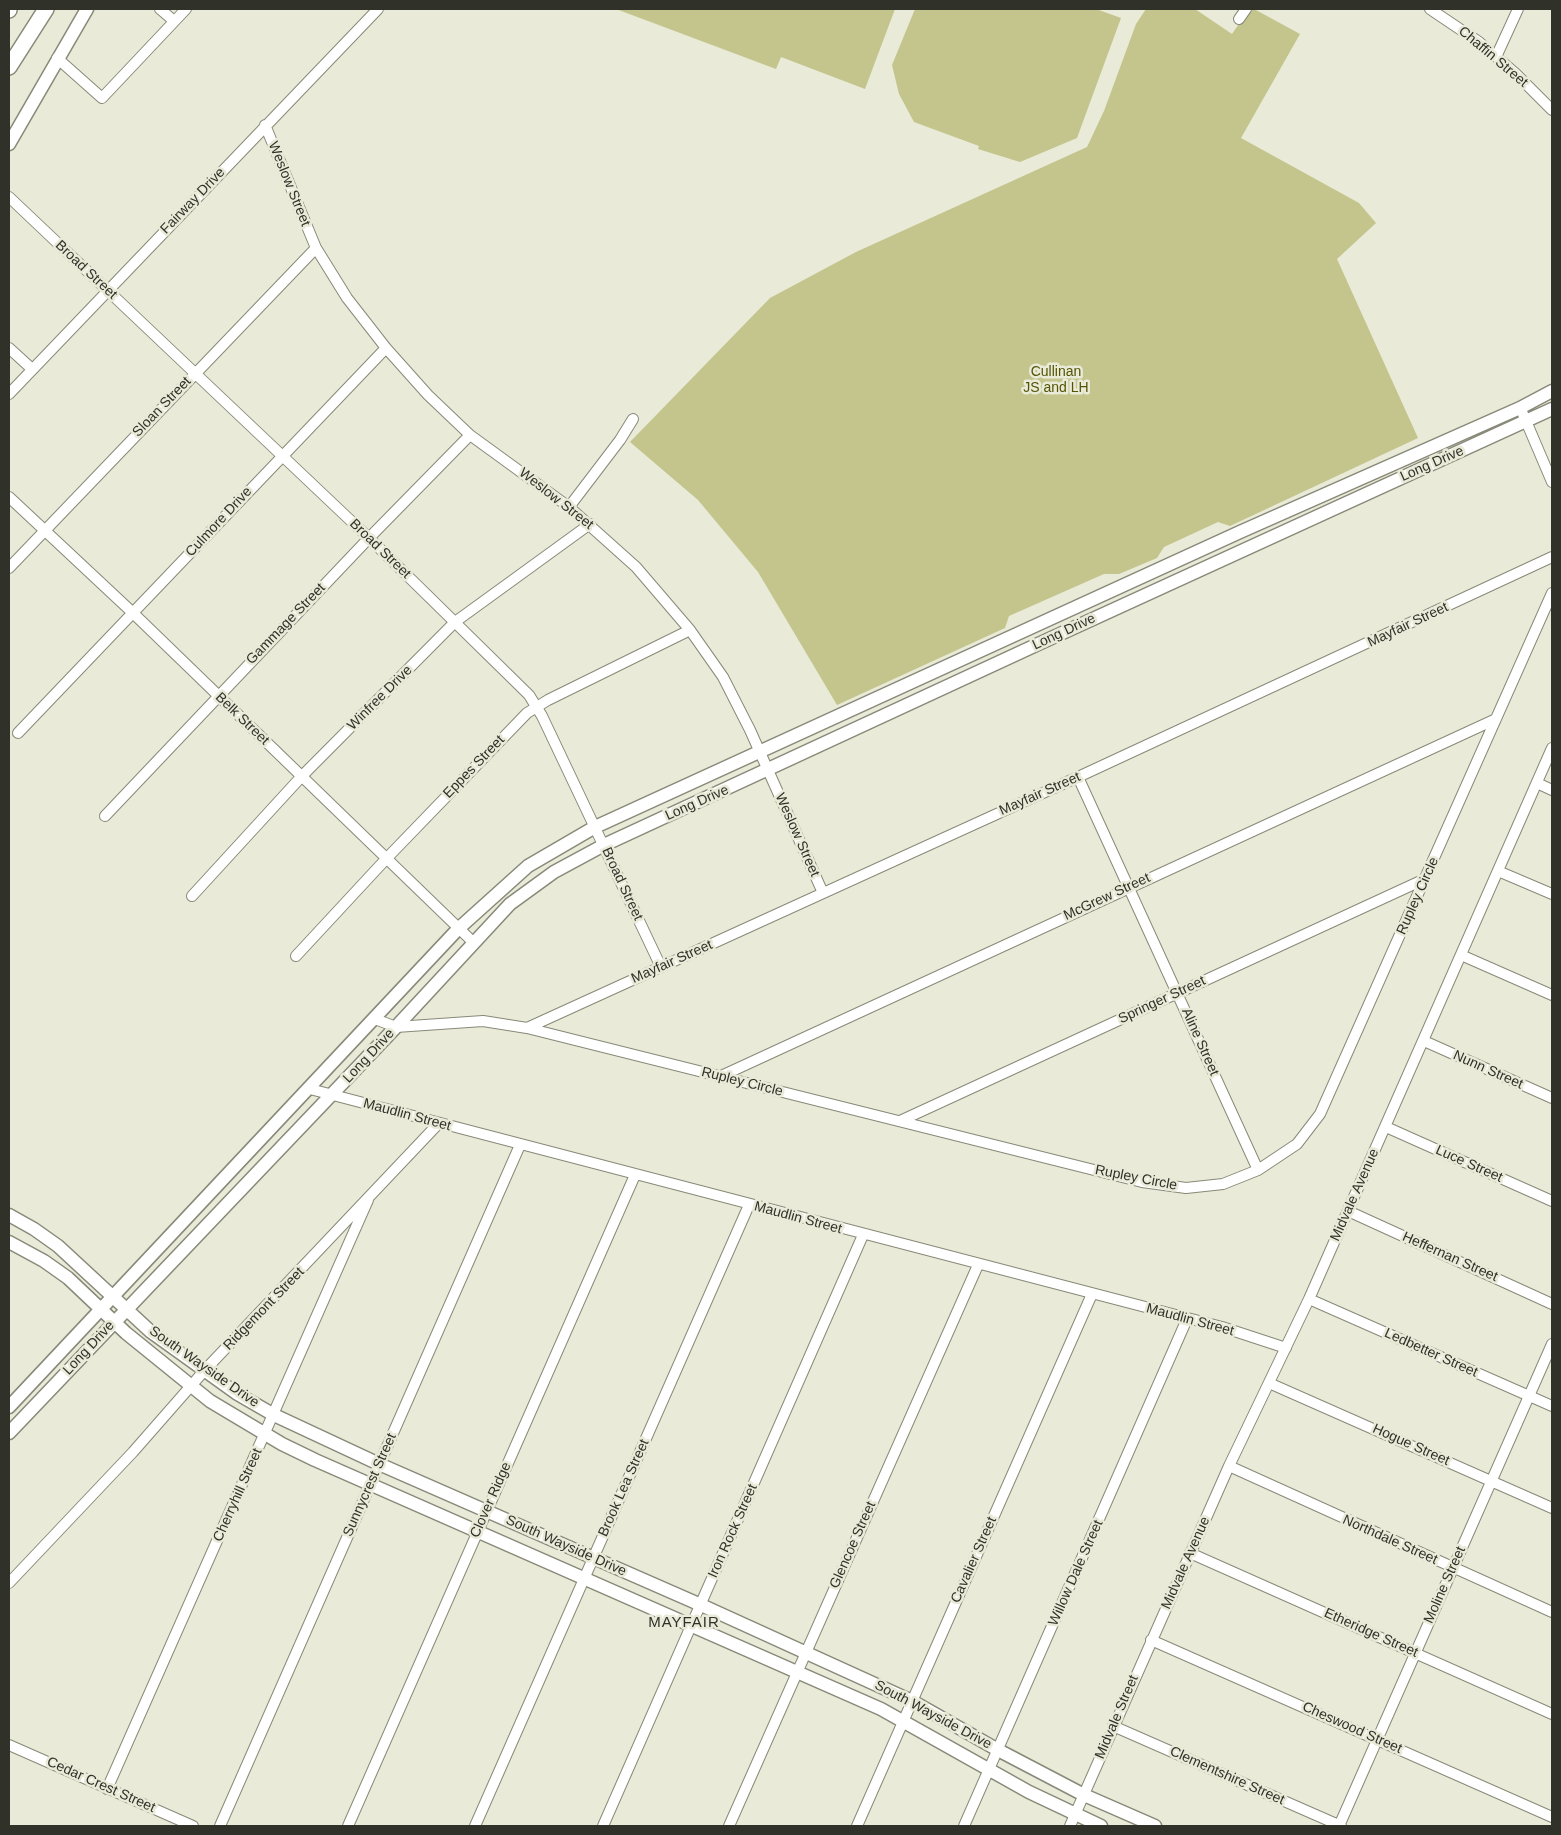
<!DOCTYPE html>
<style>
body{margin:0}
#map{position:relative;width:1561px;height:1835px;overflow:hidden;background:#e9ead7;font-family:Arial,sans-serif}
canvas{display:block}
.frame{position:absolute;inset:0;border:10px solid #303129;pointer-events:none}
</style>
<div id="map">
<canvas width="1561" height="1835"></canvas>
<div class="frame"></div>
</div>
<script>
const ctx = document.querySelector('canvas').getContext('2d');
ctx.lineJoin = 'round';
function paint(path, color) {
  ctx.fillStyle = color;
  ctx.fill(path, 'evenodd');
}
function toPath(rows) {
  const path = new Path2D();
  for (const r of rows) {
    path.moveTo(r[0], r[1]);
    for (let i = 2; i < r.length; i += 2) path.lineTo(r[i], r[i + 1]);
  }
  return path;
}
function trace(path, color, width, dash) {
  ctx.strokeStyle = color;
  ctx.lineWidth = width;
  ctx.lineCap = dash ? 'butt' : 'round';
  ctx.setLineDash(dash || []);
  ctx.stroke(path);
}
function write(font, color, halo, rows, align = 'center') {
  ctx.font = font + ' Arial,sans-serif';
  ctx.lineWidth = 5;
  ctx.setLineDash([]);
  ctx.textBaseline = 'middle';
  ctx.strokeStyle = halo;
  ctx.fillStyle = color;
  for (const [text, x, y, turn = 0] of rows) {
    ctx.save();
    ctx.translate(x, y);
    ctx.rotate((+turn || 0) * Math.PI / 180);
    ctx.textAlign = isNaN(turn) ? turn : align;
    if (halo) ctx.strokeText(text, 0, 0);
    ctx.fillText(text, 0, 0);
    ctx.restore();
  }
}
paint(toPath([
 [616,9,895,9,865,89,781,57,776,69],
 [915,9,1096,9,1121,18,1077,138,1020,162,978,149,979,146,914,122,899,94,892,65],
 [1146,9,1195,9,1232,34,1249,9,1254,9,1300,34,1241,138,1359,203,1376,223,1337,259,1418,438,1230,526,1218,522,1164,547,1157,558,1119,574,1104,574,1009,616,1005,628,837,705,758,572,698,500,630,442,770,298,856,252,1087,147,1104,111,1136,24]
]), '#c3c58d');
const minor = toPath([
 [160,9,174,21],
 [1430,9,1479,42,1515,73,1552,110],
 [1239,19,1246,9],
 [1496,57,1518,9],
 [57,58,102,98,186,9],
 [265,125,316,248,347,298,386,348,428,395,470,435,569,507,636,567,690,630,723,677,750,730,823,893],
 [9,197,369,538,529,695,542,716,661,967],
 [9,348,32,369],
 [9,394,378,9],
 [1523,414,1552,482],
 [9,497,133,613,474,943],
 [569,507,620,440,633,419],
 [9,568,316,248],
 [18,733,386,348],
 [1078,777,1258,1170],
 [1537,783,1552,790],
 [105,816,369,538,470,435],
 [1498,871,1552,894],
 [192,896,302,776,455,622,590,524],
 [1461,955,1552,995],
 [296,956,386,859,527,713,548,700,690,630],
 [375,1019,396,1027,483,1021,527,1028,1142,1182,1186,1188,1223,1184,1258,1170,1297,1144,1320,1114,1552,593],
 [527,1028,1078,777,1552,557],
 [1424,1041,1552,1098],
 [719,1077,1496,719],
 [310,1089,1222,1327,1286,1348],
 [900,1121,1425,879],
 [1386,1127,1552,1201],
 [1348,1211,1552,1304],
 [1309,1299,1552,1406],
 [1269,1383,1552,1508],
 [1229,1466,1552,1612],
 [1190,1553,1552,1714],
 [9,1583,133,1452,204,1371,439,1123],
 [1151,1640,1552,1817],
 [1113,1726,1341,1826],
 [9,1745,193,1826],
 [107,1789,368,1200],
 [220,1826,520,1145],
 [348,1826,635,1175],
 [475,1826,749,1205],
 [603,1826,863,1235],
 [729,1826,978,1265],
 [857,1826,1092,1294],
 [964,1826,1187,1319],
 [1070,1826,1229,1466,1309,1299,1552,748],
 [1339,1826,1552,1344]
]);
const major = toPath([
 [9,144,87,9],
 [9,1215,34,1229,58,1246,151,1332,236,1393,274,1415,379,1464,701,1605,912,1701,998,1750,1084,1795,1155,1826],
 [9,1242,44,1261,68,1278,126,1333,210,1401,282,1444,315,1460,881,1709,1029,1792,1101,1826],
 [9,1407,458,929,528,866,595,827,1240,532,1520,408,1552,391],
 [9,1433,396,1027,510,904,554,872,604,845,1047,640,1552,409]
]);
const highway = toPath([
 [9,10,9,9],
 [9,67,46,9]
]);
trace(minor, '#888978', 12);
trace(major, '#888978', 15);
trace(highway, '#888978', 18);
trace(minor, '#fff', 10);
trace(major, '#fff', 12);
trace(highway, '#fff', 15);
write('14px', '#303129', '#e9ead7', [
 ["Chaffin Street",1493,57,40],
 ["Weslow Street",289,184,68],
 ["Fairway Drive",193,201,-46],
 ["Broad Street",86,270,43],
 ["Sloan Street",162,407,-46],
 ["Long Drive",1432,464,-24],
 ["Weslow Street",556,499,38],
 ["Culmore Drive",219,522,-47],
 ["Broad Street",380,549,44],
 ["Gammage Street",286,624,-46],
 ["Mayfair Street",1408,625,-25],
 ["Long Drive",1064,632,-25],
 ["Winfree Drive",380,698,-45],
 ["Belk Street",242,719,44],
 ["Eppes Street",474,767,-46],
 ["Mayfair Street",1040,794,-24],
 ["Long Drive",697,803,-24],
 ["Weslow Street",797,835,66],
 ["Broad Street",622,884,65],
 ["Rupley Circle",1418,896,-66],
 ["McGrew Street",1107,897,-25],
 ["Mayfair Street",672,962,-24],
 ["Springer Street",1162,1000,-25],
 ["Aline Street",1200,1042,66],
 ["Long Drive",369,1056,-47],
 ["Nunn Street",1488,1070,24],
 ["Rupley Circle",742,1082,14],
 ["Maudlin Street",407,1115,15],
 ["Luce Street",1469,1164,24],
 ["Rupley Circle",1136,1178,11],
 ["Midvale Avenue",1355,1195,-66],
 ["Maudlin Street",798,1218,15],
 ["Heffernan Street",1450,1257,24],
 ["Ridgemont Street",264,1309,-46],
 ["Maudlin Street",1190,1320,15],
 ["Long Drive",89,1348,-47],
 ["Ledbetter Street",1431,1353,24],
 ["South Wayside Drive",204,1367,35],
 ["Hogue Street",1411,1445,24],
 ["Sunnycrest Street",370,1485,-66],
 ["Brook Lea Street",624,1488,-66],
 ["Cherryhill Street",238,1495,-66],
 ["Clover Ridge",491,1500,-66],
 ["Iron Rock Street",733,1531,-66],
 ["Northdale Street",1390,1540,24],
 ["Glencoe Street",853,1545,-66],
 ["South Wayside Drive",566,1546,24],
 ["Cavalier Street",974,1560,-66],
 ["Midvale Avenue",1186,1563,-66],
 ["Willow Dale Street",1076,1573,-66],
 ["Moline Street",1445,1585,-66],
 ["Etheridge Street",1371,1633,24],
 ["South Wayside Drive",933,1715,28],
 ["Midvale Street",1117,1717,-67],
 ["Cheswood Street",1352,1728,24],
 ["Clementshire Street",1227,1776,24],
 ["Cedar Crest Street",101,1785,24]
]);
write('14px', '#545405', '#e9ead7', [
 ["Cullinan",1056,372],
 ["JS and LH",1056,388]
]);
ctx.letterSpacing = '1px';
write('15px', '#303129', '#e9ead7', [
 ["MAYFAIR",684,1623]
]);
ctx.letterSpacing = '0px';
</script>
